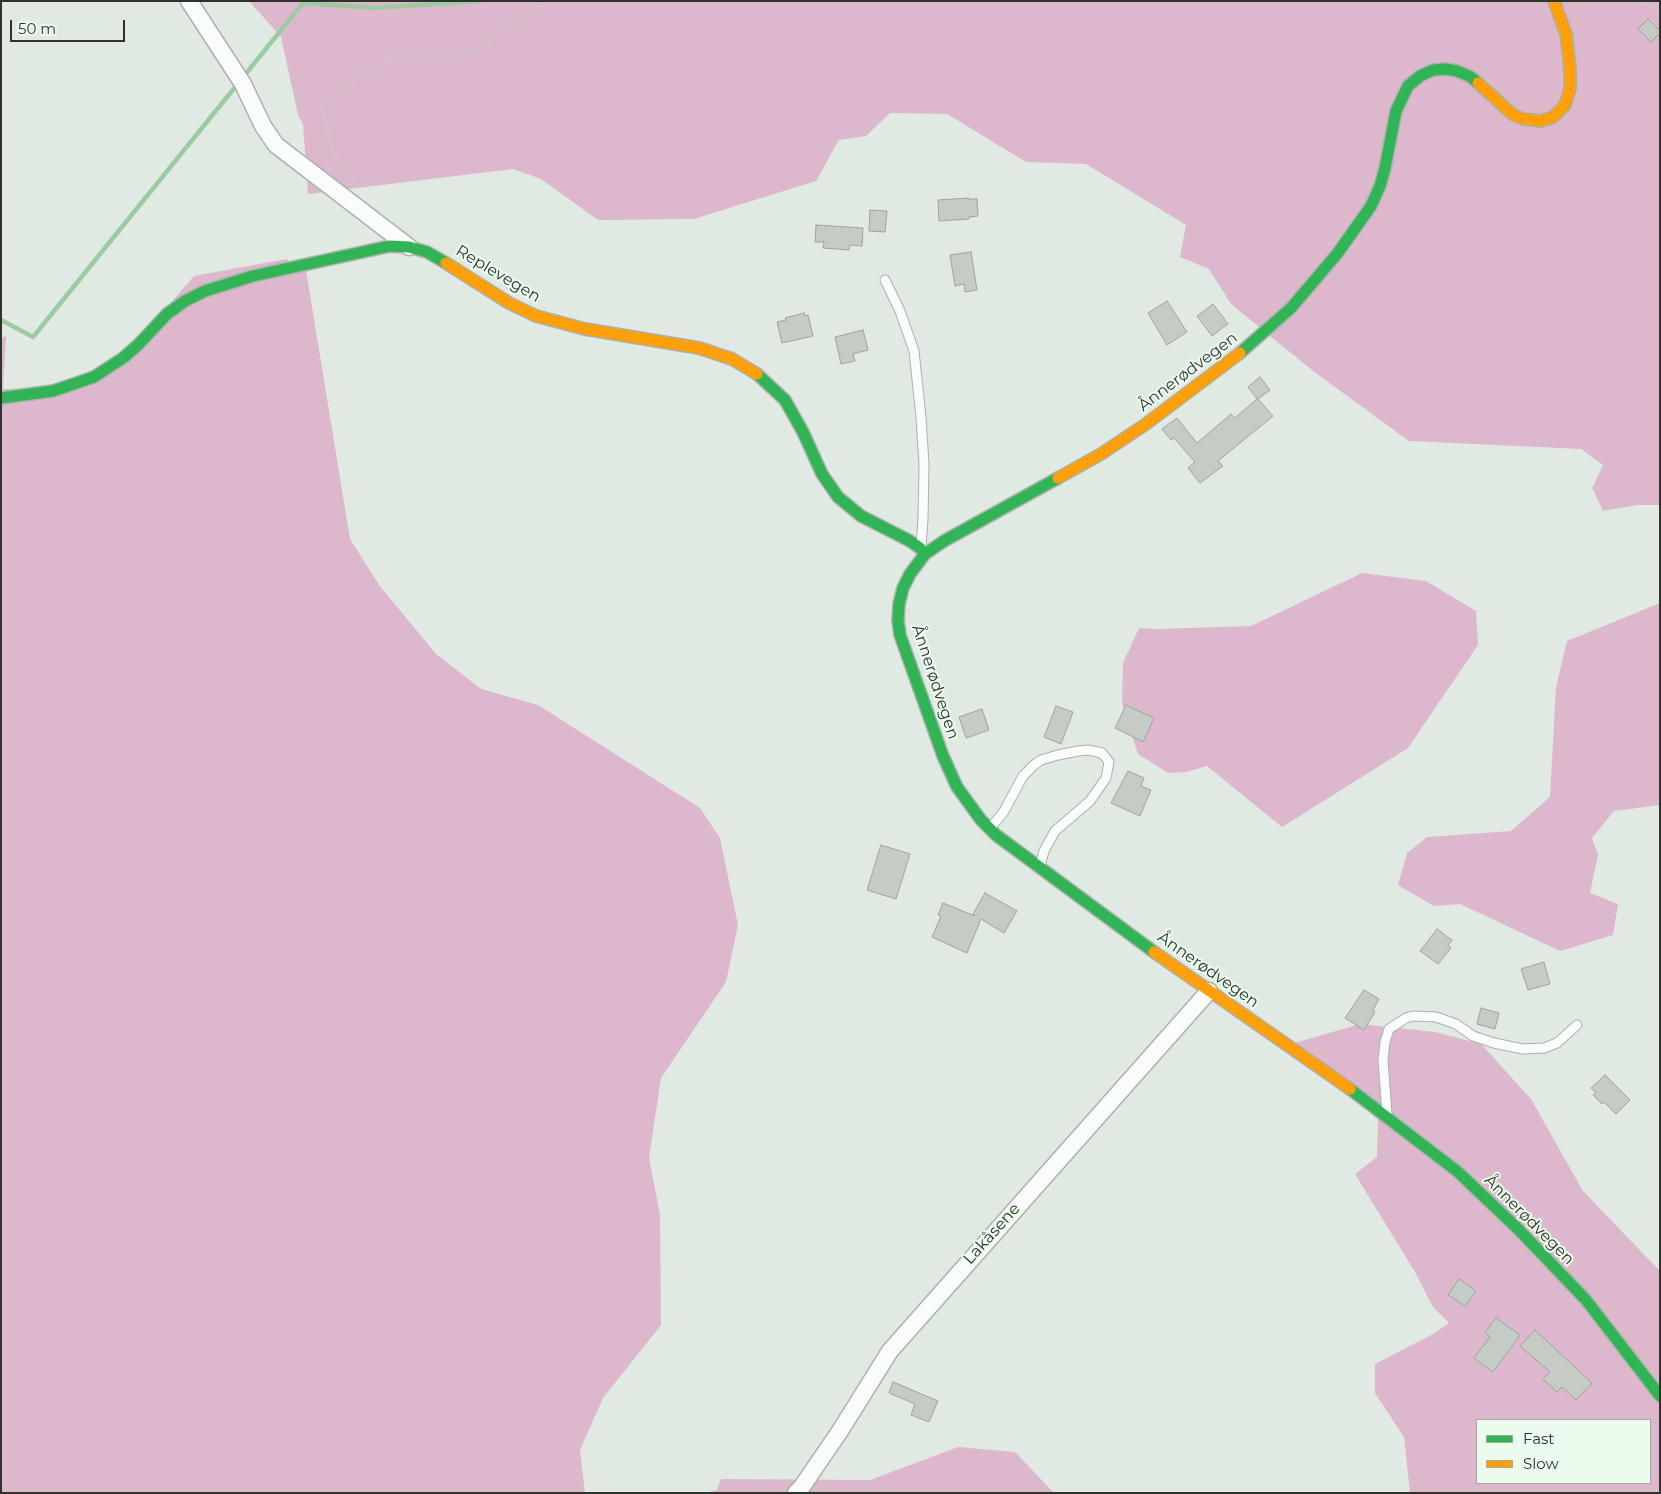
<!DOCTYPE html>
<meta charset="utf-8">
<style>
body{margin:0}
#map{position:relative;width:1661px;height:1494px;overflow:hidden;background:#e1eae2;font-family:Montserrat,sans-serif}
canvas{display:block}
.frame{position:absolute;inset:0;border:2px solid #2d332d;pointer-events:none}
.legend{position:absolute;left:1476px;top:1419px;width:175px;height:65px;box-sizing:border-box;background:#ebfbec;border:1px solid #9faba0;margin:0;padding:6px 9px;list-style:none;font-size:15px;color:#2d332d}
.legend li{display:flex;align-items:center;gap:10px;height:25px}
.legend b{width:25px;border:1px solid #9faba0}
.scale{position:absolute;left:10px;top:20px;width:115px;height:22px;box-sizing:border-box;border:2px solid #2d332d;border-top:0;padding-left:6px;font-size:15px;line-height:18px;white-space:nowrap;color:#2d332d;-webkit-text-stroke:4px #ebfbec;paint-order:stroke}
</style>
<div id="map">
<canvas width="1661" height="1494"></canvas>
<div class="frame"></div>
<ul class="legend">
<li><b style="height:6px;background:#30b455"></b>Fast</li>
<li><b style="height:6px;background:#ff9f0a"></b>Slow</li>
</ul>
<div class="scale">50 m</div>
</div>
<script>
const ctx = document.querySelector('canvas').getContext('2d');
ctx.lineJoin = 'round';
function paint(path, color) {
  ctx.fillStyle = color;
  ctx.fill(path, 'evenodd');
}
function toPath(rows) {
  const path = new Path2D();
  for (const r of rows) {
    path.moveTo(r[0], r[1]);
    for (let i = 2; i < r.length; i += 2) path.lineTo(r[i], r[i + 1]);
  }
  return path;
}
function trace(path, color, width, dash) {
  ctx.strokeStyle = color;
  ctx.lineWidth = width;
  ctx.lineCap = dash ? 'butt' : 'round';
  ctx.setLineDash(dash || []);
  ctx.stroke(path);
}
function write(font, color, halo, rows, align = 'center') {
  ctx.font = font + ' Montserrat,sans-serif';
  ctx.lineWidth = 4;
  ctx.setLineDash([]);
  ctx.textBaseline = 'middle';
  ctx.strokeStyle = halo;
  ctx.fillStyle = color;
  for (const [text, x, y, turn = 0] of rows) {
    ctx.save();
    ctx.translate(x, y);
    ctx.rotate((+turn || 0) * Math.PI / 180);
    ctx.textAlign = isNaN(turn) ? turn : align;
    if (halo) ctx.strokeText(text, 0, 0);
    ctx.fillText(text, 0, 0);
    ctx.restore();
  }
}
paint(toPath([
 [249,1,1660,1,1660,505,1637,505,1603,511,1592,488,1603,465,1581,449,1409,441,1313,371,1231,304,1209,269,1180,257,1186,225,1086,164,1026,162,947,114,890,113,866,136,839,140,816,181,694,219,598,220,541,179,513,169,308,194,303,124,298,115,281,37],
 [286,259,306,270,350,539,379,585,436,654,481,689,538,705,700,808,720,838,738,925,726,982,661,1078,649,1158,660,1215,661,1325,603,1398,580,1450,585,1493,1,1493,1,338,6,336,3,389,58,390,134,345,194,276],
 [1362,573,1426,581,1476,611,1478,645,1408,748,1282,827,1207,766,1186,772,1168,773,1138,754,1122,704,1123,663,1139,628,1156,629,1251,626],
 [1660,603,1660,805,1614,811,1592,838,1598,855,1590,893,1618,904,1613,935,1560,951,1460,904,1434,906,1398,885,1407,853,1427,837,1511,831,1550,797,1556,687,1567,641],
 [1360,1024,1435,1032,1481,1044,1531,1099,1583,1191,1660,1271,1660,1493,1410,1493,1404,1437,1375,1393,1375,1364,1433,1334,1449,1323,1433,1307,1415,1272,1355,1174,1377,1157,1378,1116,1291,1044],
 [1477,1420,1650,1420,1650,1483,1477,1483],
 [958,1447,1015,1452,1054,1493,706,1493,717,1490,721,1479,870,1480]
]), '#ddb8cc');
trace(toPath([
 [1,320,33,337,303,3,375,8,480,1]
]), '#9ccba2', 4.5);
const building = toPath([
 [1648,19,1660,31,1660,33,1651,42,1638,29,1648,19],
 [968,198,968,199,977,199,978,216,969,217,969,219,939,221,938,200,968,198],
 [870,210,887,211,885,232,869,231,870,210],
 [816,225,863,228,862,246,850,245,849,250,823,248,824,242,815,242,816,225],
 [971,252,977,290,965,292,964,284,955,286,950,255,971,252],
 [1167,301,1187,332,1167,345,1148,313,1167,301],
 [1213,304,1228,324,1212,336,1197,316,1213,304],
 [804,313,805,316,808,315,813,336,782,343,777,322,786,320,785,318,804,313],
 [863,330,868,350,853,354,855,361,841,364,835,337,863,330],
 [1260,377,1270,390,1258,399,1273,416,1218,461,1223,466,1200,483,1188,468,1195,462,1174,438,1171,440,1162,429,1177,418,1197,443,1231,414,1235,418,1257,399,1248,387,1260,377],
 [1126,705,1154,718,1143,742,1115,728,1126,705],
 [1056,706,1073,712,1061,744,1044,737,1056,706],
 [982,709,989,730,966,738,959,717,982,709],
 [1128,771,1144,778,1141,786,1151,790,1140,816,1111,803,1128,771],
 [881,845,910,854,896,899,867,890,881,845],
 [985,893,1017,911,1004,933,981,919,967,953,932,937,941,916,938,915,943,903,975,916,973,914,985,893],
 [1437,929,1452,940,1448,946,1451,948,1438,964,1420,951,1437,929],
 [1544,962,1550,984,1528,990,1521,969,1544,962],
 [1364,990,1379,999,1373,1010,1375,1012,1364,1030,1345,1018,1364,990],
 [1481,1008,1499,1013,1495,1029,1477,1024,1481,1008],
 [1605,1075,1630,1100,1616,1114,1604,1102,1602,1104,1593,1095,1596,1093,1591,1088,1605,1075],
 [1459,1279,1476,1291,1465,1306,1448,1295,1459,1279],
 [1496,1318,1520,1335,1493,1372,1474,1358,1490,1337,1485,1333,1496,1318],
 [1535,1330,1592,1383,1576,1400,1562,1387,1557,1392,1543,1379,1550,1372,1520,1346,1535,1330],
 [893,1382,938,1401,929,1422,911,1415,915,1404,889,1393,893,1382]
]);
paint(building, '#c4ccc5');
trace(building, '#9da49d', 1);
const lane = toPath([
 [885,280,900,311,914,351,921,417,924,464,923,520,921,546],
 [990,828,1003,813,1023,776,1034,765,1041,760,1058,755,1078,751,1088,750,1102,753,1109,762,1106,778,1090,801,1055,831,1044,851,1040,866],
 [1387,1114,1383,1060,1385,1042,1389,1029,1406,1018,1413,1016,1436,1017,1456,1024,1473,1036,1494,1043,1523,1049,1544,1048,1557,1043,1577,1025]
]);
const street = toPath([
 [189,1,243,84,263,126,276,145,409,247],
 [796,1493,801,1488,840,1431,890,1351,1209,991]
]);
const fast = toPath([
 [1240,353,1291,308,1337,254,1371,206,1380,186,1385,168,1396,111,1408,86,1420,76,1433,70,1445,69,1457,71,1471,77,1478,83],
 [757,374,785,400,803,432,822,474,838,497,861,516,910,541,920,548,925,554],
 [1,398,53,391,94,377,123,358,138,345,167,314,185,301,205,291,253,276,390,246,409,247,427,252,446,263],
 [1058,478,944,541,925,554,910,574,903,588,899,604,898,620,900,635,943,756,957,787,981,820,996,835,1154,952],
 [1350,1089,1458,1172,1519,1230,1586,1300,1660,1396]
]);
const slow = toPath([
 [1478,83,1512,114,1523,119,1541,121,1553,117,1565,105,1570,89,1570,68,1566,34,1554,1],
 [446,263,509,303,536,316,585,329,699,348,732,359,757,374],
 [1058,478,1101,454,1146,424,1240,353],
 [1154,952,1350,1089]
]);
trace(lane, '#abb1ab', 11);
trace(street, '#abb1ab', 19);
trace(fast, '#abb1ab', 14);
trace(slow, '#abb1ab', 14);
trace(toPath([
 [1639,1,1660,12],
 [358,187,332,151,322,104,378,63,479,48,529,15,542,1]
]), '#c7cac7', 2.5, [2.5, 2.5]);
trace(lane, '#fafcfb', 9);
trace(street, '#fafcfb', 16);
trace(fast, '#30b455', 11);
trace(slow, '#ff9f0a', 11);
write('16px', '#2d332d', '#ebfbec', [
 ["Replevegen",498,274,31],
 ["Ånnerødvegen",1188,372,-37],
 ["Ånnerødvegen",935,682,72],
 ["Ånnerødvegen",1208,970,35],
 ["Ånnerødvegen",1529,1220,45],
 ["Lakåsene",992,1234,-48]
]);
</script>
